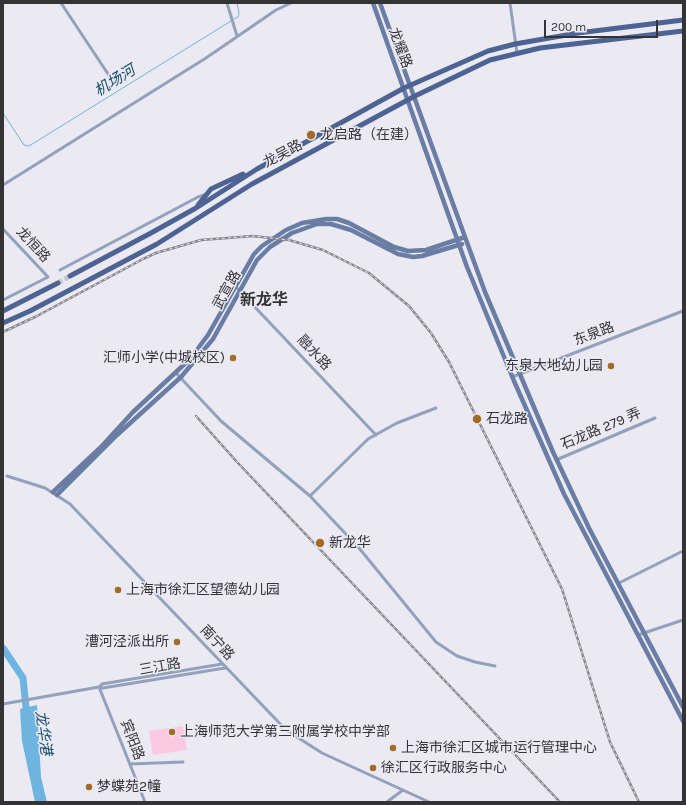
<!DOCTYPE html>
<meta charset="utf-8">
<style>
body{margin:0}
#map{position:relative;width:686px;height:805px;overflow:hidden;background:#ebeaf3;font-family:Karla,sans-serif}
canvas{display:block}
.frame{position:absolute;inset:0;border:4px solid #343437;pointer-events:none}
.scale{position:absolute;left:544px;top:20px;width:114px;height:18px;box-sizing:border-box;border:2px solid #343437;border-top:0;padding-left:5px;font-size:12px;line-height:14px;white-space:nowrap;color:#343437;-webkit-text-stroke:3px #ebeaf3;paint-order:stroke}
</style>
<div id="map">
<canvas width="686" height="805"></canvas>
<div class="frame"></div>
<div class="scale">200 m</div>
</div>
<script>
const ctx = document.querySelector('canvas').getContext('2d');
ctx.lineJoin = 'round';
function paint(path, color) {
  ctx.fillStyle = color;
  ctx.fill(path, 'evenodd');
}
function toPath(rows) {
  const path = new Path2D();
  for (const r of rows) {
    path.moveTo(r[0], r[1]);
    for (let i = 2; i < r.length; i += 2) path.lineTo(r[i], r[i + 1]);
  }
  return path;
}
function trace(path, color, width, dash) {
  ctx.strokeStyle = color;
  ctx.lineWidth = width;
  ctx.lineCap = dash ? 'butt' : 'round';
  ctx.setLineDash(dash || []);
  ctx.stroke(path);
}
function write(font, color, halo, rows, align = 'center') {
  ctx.font = font + ' Karla,"Noto Sans SC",sans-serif';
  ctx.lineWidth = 3;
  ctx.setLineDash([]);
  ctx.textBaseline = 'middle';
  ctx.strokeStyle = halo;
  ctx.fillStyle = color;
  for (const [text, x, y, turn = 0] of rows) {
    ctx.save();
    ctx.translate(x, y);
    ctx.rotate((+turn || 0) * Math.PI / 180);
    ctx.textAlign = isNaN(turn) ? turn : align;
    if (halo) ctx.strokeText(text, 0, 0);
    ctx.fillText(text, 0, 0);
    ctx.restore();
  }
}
paint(toPath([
 [183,726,187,750,153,755,149,731]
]), '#fbcae2');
paint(toPath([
 [37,705,41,777,47,802,35,802,22,741,20,709]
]), '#6eb4e0');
trace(toPath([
 [234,19,238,17,239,13,237,3],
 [3,113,24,145,29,146,231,21]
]), '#6eb4e0', 1);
trace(toPath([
 [3,648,23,678,27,717]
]), '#6eb4e0', 7);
trace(toPath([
 [58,283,70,276]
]), '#c6c6cd', 5, [5, 2.5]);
trace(toPath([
 [61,3,116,86],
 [227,3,237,36],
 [510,3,517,53],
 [3,185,206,58,276,10,291,3],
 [3,229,48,277,3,300],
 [60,270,198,197,204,195],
 [235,286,376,435],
 [176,373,221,421,310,496,359,548,436,642,457,656,475,662,495,666],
 [512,377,683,311],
 [556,460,655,418],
 [7,476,45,488,70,504,286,730,322,753,429,802],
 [310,496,368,439,397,423,436,408],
 [619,583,683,551],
 [638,635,683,620],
 [99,687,103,688,225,668],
 [99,687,145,802],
 [3,704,99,687,102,684,222,664],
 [130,764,183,762],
 [387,802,403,790]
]), '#94a1bd', 3);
trace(toPath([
 [373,3,467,267,514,381,564,494,683,721],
 [380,3,485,292,553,452,589,528,683,707],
 [53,492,101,447,133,412,190,359,208,335,254,254,262,246,286,230,302,223,326,219,337,219,349,223,394,247,408,251,426,250,465,237],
 [57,495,117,435,181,377,213,339,257,260,270,247,292,233,317,224,331,224,351,230,398,254,413,257,422,256,462,244]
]), '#6a7da5', 4.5);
trace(toPath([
 [198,205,211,189,243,174],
 [70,276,151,233,196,208,257,169,404,88,488,51,515,44,578,33,683,20],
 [3,311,58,283],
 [3,323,30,311,157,244,252,184,415,96,490,60,540,48,683,31]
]), '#4d6393', 5);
const rail = toPath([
 [3,332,37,316,143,259,156,253,201,240,253,236,289,240,323,250,369,273,409,306,431,333,449,362,562,589,610,742,639,802],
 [196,416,237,462,560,802]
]);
trace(rail, '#88878d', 2.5);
trace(rail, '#ebeaf3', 1, [3]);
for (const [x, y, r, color] of [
 [311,135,5,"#a16c25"],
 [233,358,4,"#a16c25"],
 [611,366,4,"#a16c25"],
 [477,419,5,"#a16c25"],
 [320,543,5,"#a16c25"],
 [118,590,4,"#a16c25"],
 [177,642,4,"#a16c25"],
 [172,732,4,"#a16c25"],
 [393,748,4,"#a16c25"],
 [373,768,4,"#a16c25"],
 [89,787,4,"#a16c25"]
]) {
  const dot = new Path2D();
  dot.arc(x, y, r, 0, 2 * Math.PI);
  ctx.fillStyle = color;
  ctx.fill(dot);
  trace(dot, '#ebeaf3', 1.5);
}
write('14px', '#343437', '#ebeaf3', [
 ["龙耀路",400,48,70],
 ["龙吴路",283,154,-28],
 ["龙恒路",33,245,47],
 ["武宣路",227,290,-61],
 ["东泉路",594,334,-21],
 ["融水路",314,353,47],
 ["石龙路 279 弄",601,429,-23],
 ["南宁路",217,643,47],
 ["三江路",160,667,-10],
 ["宾阳路",132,740,69]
]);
write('14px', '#343437', '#ebeaf3', [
 ["龙启路（在建）",320,135],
 ["汇师小学(中城校区)",225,358,"right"],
 ["东泉大地幼儿园",603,366,"right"],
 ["石龙路",486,419],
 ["新龙华",329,543],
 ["上海市徐汇区望德幼儿园",126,590],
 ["漕河泾派出所",169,642,"right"],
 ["上海师范大学第三附属学校中学部",180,732],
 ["上海市徐汇区城市运行管理中心",401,748],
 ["徐汇区行政服务中心",381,768],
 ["梦蝶苑2幢",97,787]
], 'left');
write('italic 15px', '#164c6a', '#ebeaf3', [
 ["机场河",115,81,-32],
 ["龙华港",43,733,82]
]);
write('bold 16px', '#343437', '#ebeaf3', [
 ["新龙华",264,300]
]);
</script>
